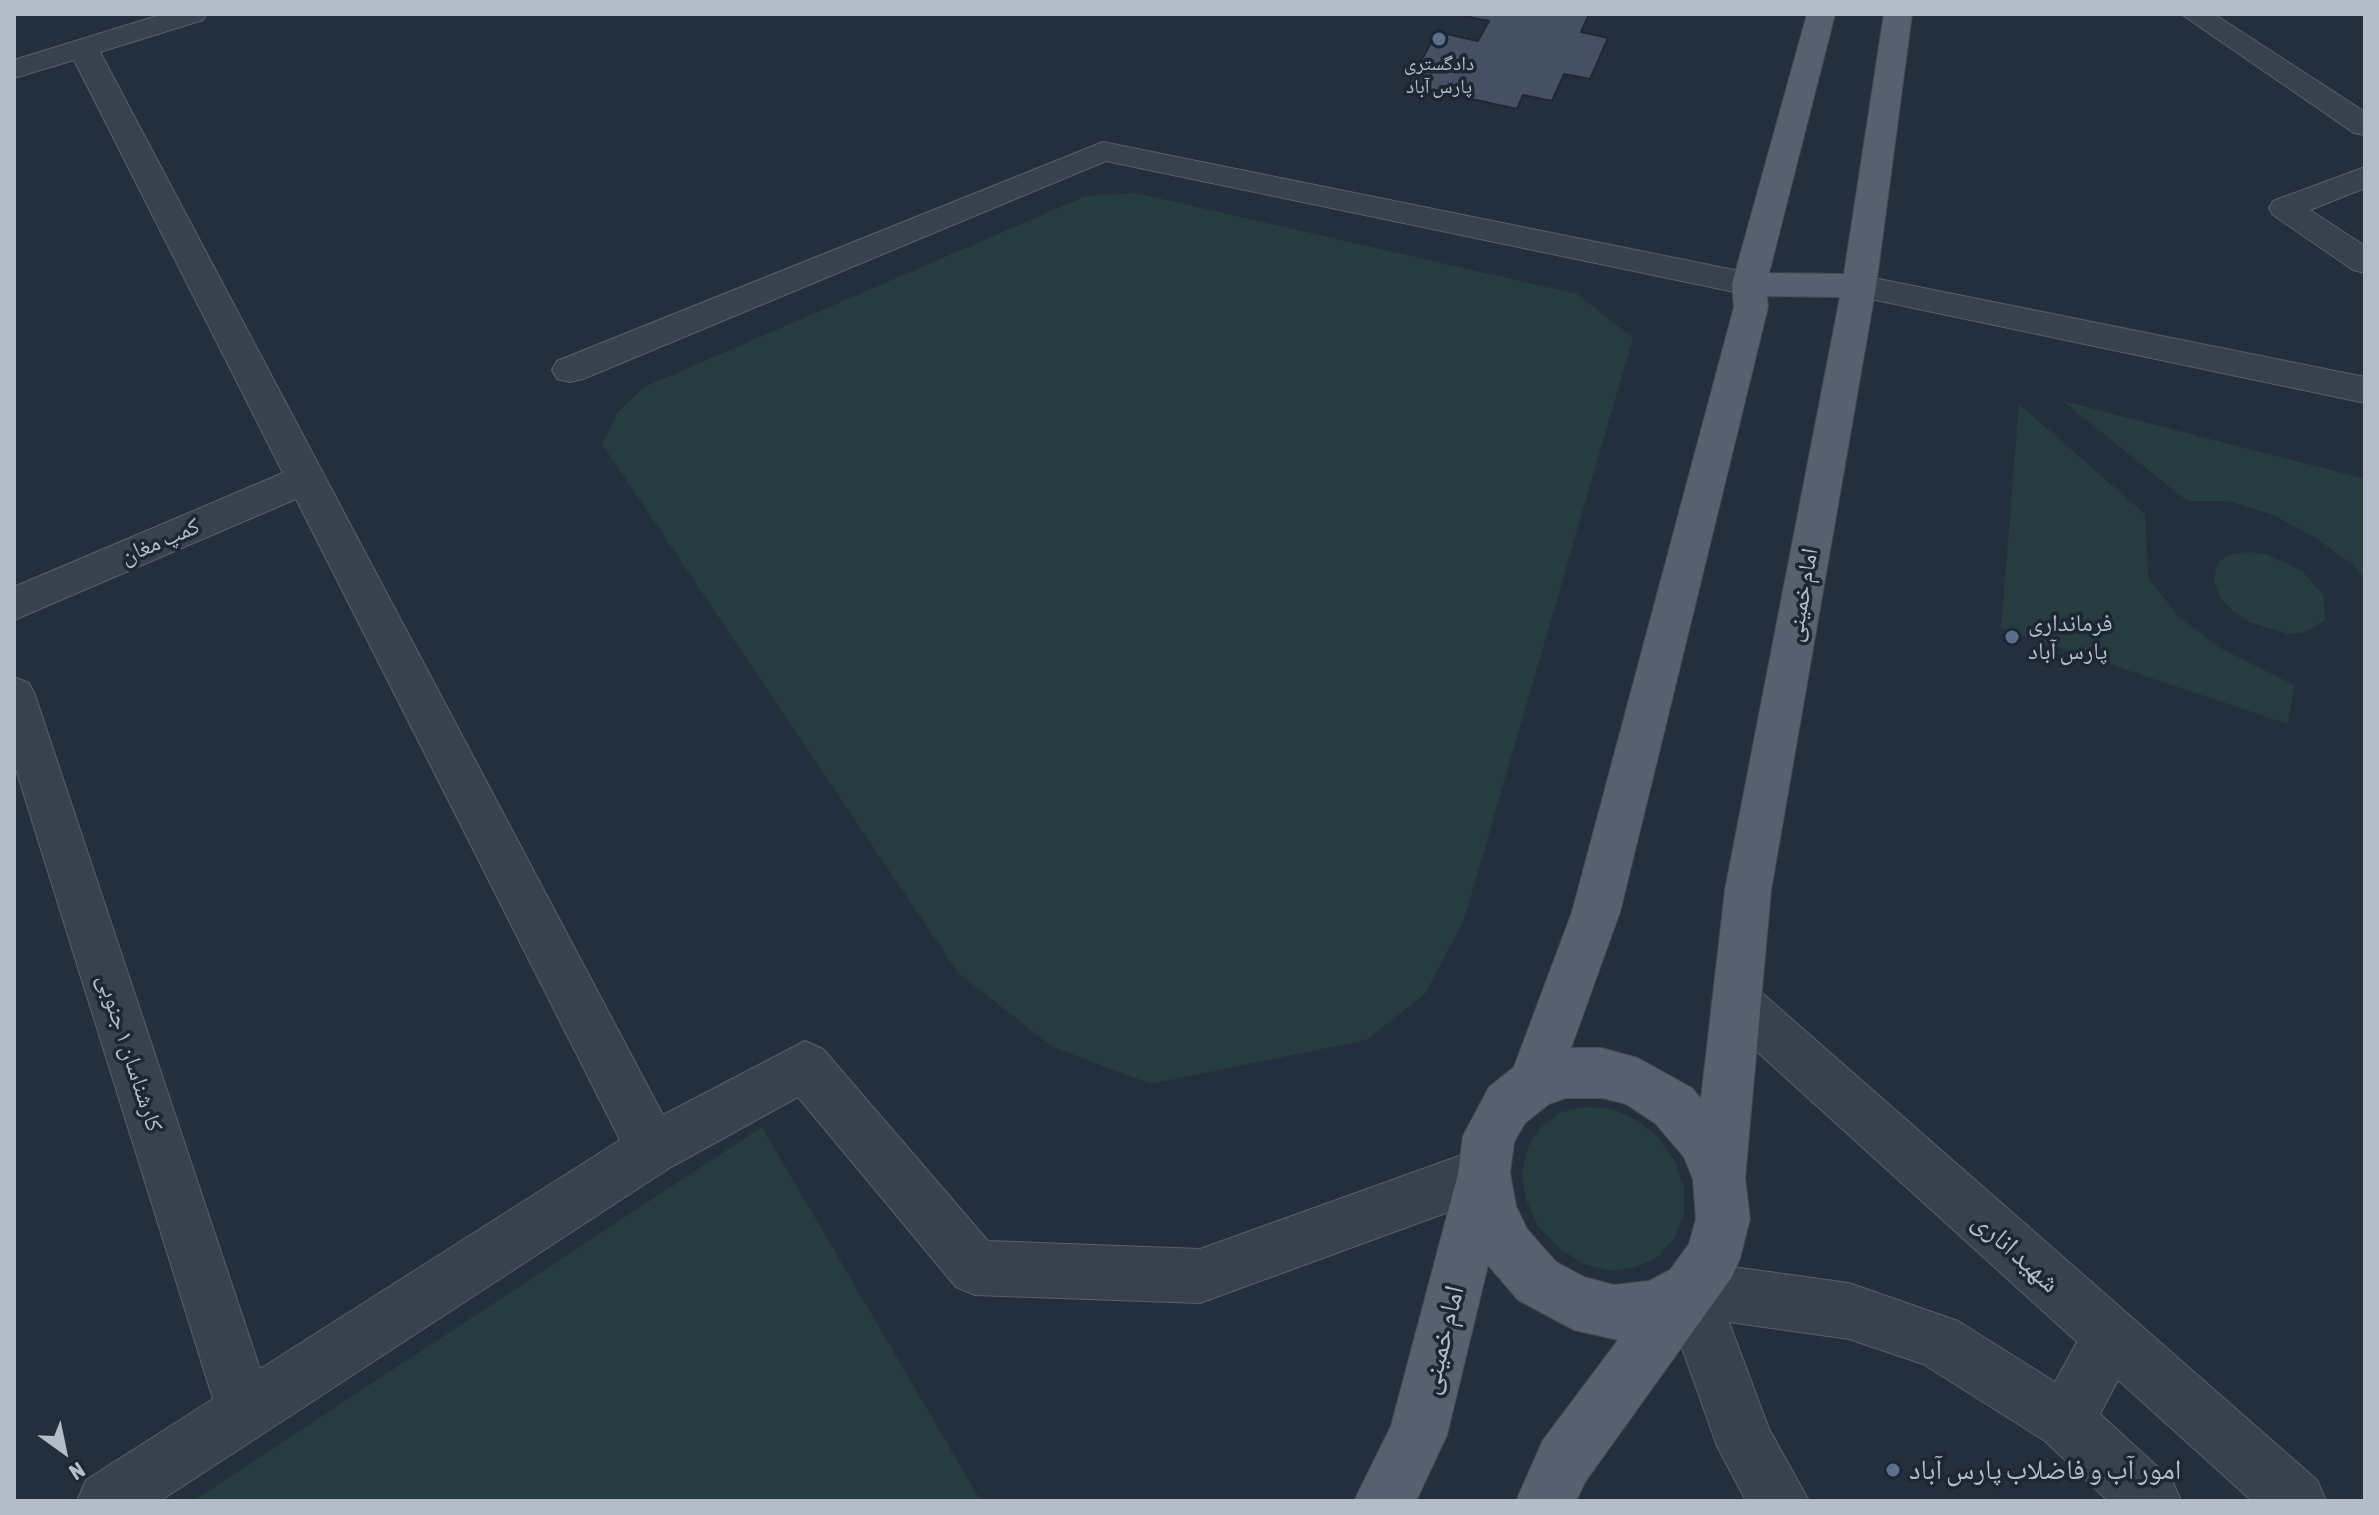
<!DOCTYPE html>
<meta charset="utf-8">
<style>
body{margin:0}
#map{position:relative;width:2379px;height:1515px;overflow:hidden;background:#242f3e;font-family:"Asap Condensed",sans-serif}
canvas{display:block}
.frame{position:absolute;inset:0;border:16px solid #b4bcc9;pointer-events:none}
.north{position:absolute;left:24px;top:1411px;width:80px;height:80px;-webkit-text-stroke:6px #1d2633;paint-order:stroke;rotate:147deg;font-size:22px;font-weight:700;line-height:32px;text-align:center;color:#b4bcc9}
.north::after{content:'';display:block;margin:auto;width:28px;height:36px;background:#b4bcc9;clip-path:polygon(50% 0,100% 100%,50% 72%,0 100%)}
</style>
<div id="map">
<canvas width="2379" height="1515"></canvas>
<div class="frame"></div>
<div class="north">N</div>
</div>
<script>
const ctx = document.querySelector('canvas').getContext('2d');
ctx.lineJoin = 'round';
function paint(path, color) {
  ctx.fillStyle = color;
  ctx.fill(path, 'evenodd');
}
function toPath(rows) {
  const path = new Path2D();
  for (const r of rows) {
    path.moveTo(r[0], r[1]);
    for (let i = 2; i < r.length; i += 2) path.lineTo(r[i], r[i + 1]);
  }
  return path;
}
function trace(path, color, width, dash) {
  ctx.strokeStyle = color;
  ctx.lineWidth = width;
  ctx.lineCap = dash ? 'butt' : 'round';
  ctx.setLineDash(dash || []);
  ctx.stroke(path);
}
function write(font, color, halo, rows, align = 'center') {
  ctx.font = font + ' "Asap Condensed","Noto Naskh Arabic",sans-serif';
  ctx.lineWidth = 7;
  ctx.setLineDash([]);
  ctx.textBaseline = 'middle';
  ctx.strokeStyle = halo;
  ctx.fillStyle = color;
  for (const [text, x, y, turn = 0] of rows) {
    ctx.save();
    ctx.translate(x, y);
    ctx.rotate((+turn || 0) * Math.PI / 180);
    ctx.textAlign = isNaN(turn) ? turn : align;
    if (halo) ctx.strokeText(text, 0, 0);
    ctx.fillText(text, 0, 0);
    ctx.restore();
  }
}
paint(toPath([
 [1136,193,1577,294,1633,338,1464,920,1425,994,1366,1040,1151,1084,1053,1047,958,973,602,444,617,413,644,387,1086,196],
 [2063,401,2365,479,2365,579,2354,566,2316,538,2273,515,2228,501,2187,501],
 [2019,404,2145,514,2148,577,2178,616,2222,649,2294,685,2288,724,2001,628],
 [2248,552,2266,554,2302,571,2324,596,2325,620,2304,633,2288,634,2249,622,2233,611,2220,597,2214,583,2215,571,2220,561,2232,554],
 [1586,1107,1612,1109,1637,1120,1659,1138,1675,1162,1684,1188,1684,1214,1675,1237,1659,1256,1637,1267,1611,1271,1583,1264,1558,1247,1538,1226,1526,1200,1522,1172,1528,1147,1541,1127,1561,1112],
 [762,1127,981,1501,193,1501]
]), '#263c3f');
const building = toPath([
 [1455,14,1589,14,1581,32,1608,38,1590,79,1564,74,1552,101,1523,95,1517,109,1408,85,1437,32,1478,41,1489,21,1455,14]
]);
paint(building, '#455162');
trace(building, '#1f2835', 2);
const minor = toPath([
 [163,14,207,14,203,20,100,52,663,1115,805,1041,823,1049,988,1241,1200,1249,1484,1147,1503,1154,1510,1173,1503,1192,1200,1303,975,1295,956,1287,798,1097,671,1167,160,1501,77,1501,86,1480,213,1399,14,763,14,677,29,683,35,695,260,1369,620,1140,296,499,14,620,14,587,283,473,74,60,14,78,14,60,163,14],
 [2181,14,2214,14,2365,112,2365,135,2354,133,2181,14],
 [1103,142,1749,273,1761,276,1766,284,1761,292,1749,295,1106,161,583,379,570,382,557,379,552,370,557,361,1103,142],
 [2365,167,2365,188,2310,210,2365,246,2365,273,2353,270,2273,215,2269,208,2273,201,2365,167],
 [1859,275,2365,377,2365,403,1847,294,1842,286,1847,278,1859,275],
 [1737,979,1754,986,2317,1480,2326,1501,2252,1501,2118,1380,2100,1414,2172,1480,2181,1501,2108,1501,2045,1441,1923,1364,1849,1339,1729,1322,1769,1429,1809,1501,1746,1501,1717,1446,1661,1289,1670,1270,1689,1261,1849,1283,1958,1321,2055,1382,2077,1342,1720,1018,1712,1002,1720,986,1737,979]
]);
const major = toPath([
 [1807,14,1835,14,1769,273,1844,274,1884,14,1912,14,1876,286,1771,890,1745,1178,1750,1219,1740,1258,1732,1277,1585,1482,1576,1501,1516,1501,1543,1440,1618,1340,1574,1330,1518,1300,1488,1265,1447,1435,1416,1501,1354,1501,1391,1426,1458,1174,1463,1136,1489,1087,1514,1067,1572,912,1734,307,1732,284,1807,14],
 [1767,296,1840,297,1725,890,1701,1099,1692,1088,1638,1058,1602,1048,1571,1048,1620,912,1768,307,1767,296],
 [1566,1098,1602,1098,1626,1104,1656,1124,1684,1157,1693,1179,1696,1219,1689,1244,1670,1270,1649,1281,1614,1285,1584,1277,1556,1262,1527,1229,1516,1206,1510,1173,1514,1142,1525,1123,1549,1104,1566,1098]
]);
trace(minor, '#565f6c', 2);
trace(major, '#414a57', 2);
paint(minor, '#38414e');
paint(major, '#56606e');
for (const [x, y, r, color] of [
 [1439,39,8,"#5c6f8a"],
 [2012,637,8,"#5c6f8a"],
 [1893,1470,8,"#5c6f8a"]
]) {
  const dot = new Path2D();
  dot.arc(x, y, r, 0, 2 * Math.PI);
  ctx.fillStyle = color;
  ctx.fill(dot);
  trace(dot, '#1d2633', 3);
}
write('20px', '#b4bcc9', '#1d2633', [
 ["دادگستری",1439,64],
 ["پارس آباد",1439,87]
]);
write('24px', '#b4bcc9', '#1d2633', [
 ["کمپ مغان",160,541,-23],
 ["امام خمینی",1802,595,-80],
 ["کارشناسان ۱ جنوبی",130,1053,72]
]);
write('24px', '#b4bcc9', '#1d2633', [
 ["فرمانداری",2028,623],
 ["پارس آباد",2028,651]
], 'left');
write('28px', '#b4bcc9', '#1d2633', [
 ["شهید اناری",2016,1252,42],
 ["امام خمینی",1442,1340,-76]
]);
write('28px', '#b4bcc9', '#1d2633', [
 ["امور آب و فاضلاب پارس آباد",1909,1470]
], 'left');
</script>
